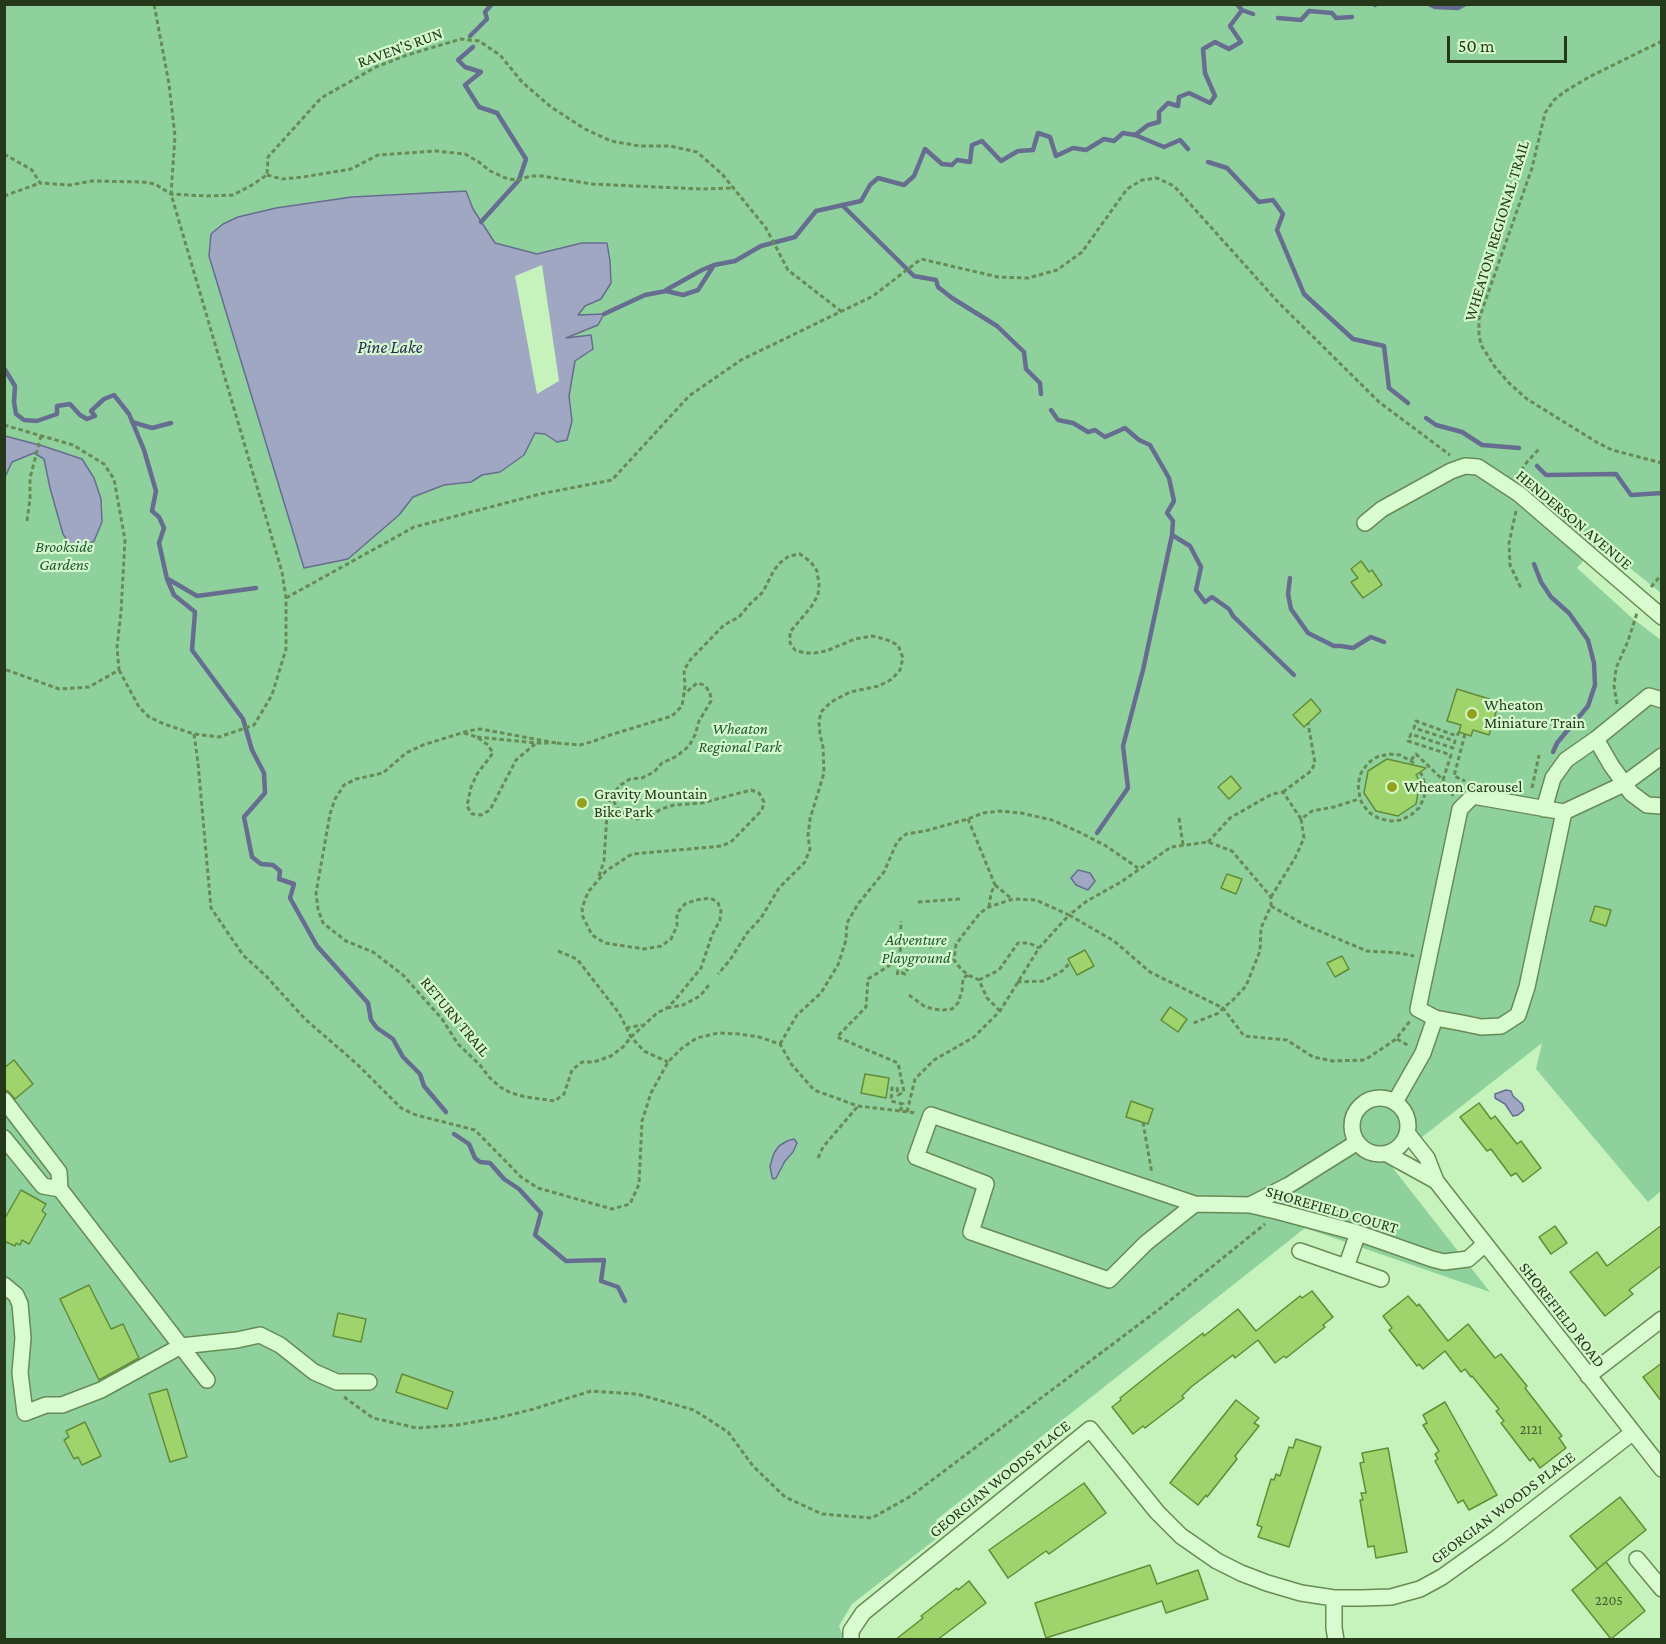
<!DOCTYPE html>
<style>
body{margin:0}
#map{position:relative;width:1666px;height:1644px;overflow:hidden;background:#c6f2bb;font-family:"Crimson Pro",serif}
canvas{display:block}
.frame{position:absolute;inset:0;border:6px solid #26381a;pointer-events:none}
.scale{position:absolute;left:1447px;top:36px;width:120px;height:27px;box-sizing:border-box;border:3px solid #26381a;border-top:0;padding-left:8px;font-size:18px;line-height:21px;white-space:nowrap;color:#26381a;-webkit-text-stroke:4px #d4f9cc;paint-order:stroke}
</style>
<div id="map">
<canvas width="1666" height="1644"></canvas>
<div class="frame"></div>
<div class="scale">50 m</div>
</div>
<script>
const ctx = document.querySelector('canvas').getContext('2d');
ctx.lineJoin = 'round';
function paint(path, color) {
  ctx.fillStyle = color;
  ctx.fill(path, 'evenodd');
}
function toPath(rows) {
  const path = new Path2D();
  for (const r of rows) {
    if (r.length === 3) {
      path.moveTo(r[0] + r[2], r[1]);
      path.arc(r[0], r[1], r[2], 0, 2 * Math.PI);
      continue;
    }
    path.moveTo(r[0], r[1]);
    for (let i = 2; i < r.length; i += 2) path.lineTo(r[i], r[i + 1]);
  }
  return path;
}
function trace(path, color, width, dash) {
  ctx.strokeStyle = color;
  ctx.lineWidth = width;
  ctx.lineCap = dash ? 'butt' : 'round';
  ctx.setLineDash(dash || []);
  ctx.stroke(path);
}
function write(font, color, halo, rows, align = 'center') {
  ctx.font = font + ' "Crimson Pro",serif';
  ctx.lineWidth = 4.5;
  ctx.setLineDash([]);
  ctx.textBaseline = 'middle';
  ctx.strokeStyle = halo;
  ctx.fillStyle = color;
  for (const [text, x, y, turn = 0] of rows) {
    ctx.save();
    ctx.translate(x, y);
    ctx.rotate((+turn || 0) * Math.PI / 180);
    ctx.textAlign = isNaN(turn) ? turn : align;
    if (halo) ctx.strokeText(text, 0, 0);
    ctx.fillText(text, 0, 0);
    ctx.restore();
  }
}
paint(toPath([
 [5,5,1661,5,1661,593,1599,543,1577,568,1632,618,1661,640,1661,1191,1648,1202,1536,1069,1542,1043,1389,1163,1490,1292,1305,1228,936,1520,941,1535,852,1604,839,1626,844,1639,5,1639]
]), '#8fd19d');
const water = toPath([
 [466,191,473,209,495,243,537,254,582,243,607,243,610,261,611,283,601,299,585,306,578,315,604,314,598,325,566,338,591,335,593,349,575,361,569,396,572,421,567,440,557,442,545,434,535,433,524,455,500,472,482,475,471,482,444,485,413,497,399,515,348,559,304,568,209,256,211,234,223,224,238,217,276,208,352,197,466,191],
 [5,436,43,446,82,459,94,478,101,499,102,522,94,541,83,548,69,543,63,534,50,488,44,459,34,453,12,462,5,477,5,436],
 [1078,870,1090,873,1095,881,1088,890,1076,885,1071,878,1078,870],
 [1506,1090,1511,1091,1513,1096,1522,1104,1524,1110,1518,1115,1513,1116,1505,1104,1495,1098,1495,1094,1506,1090],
 [794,1139,797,1143,793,1152,785,1161,776,1178,773,1179,772,1177,770,1166,774,1153,779,1146,787,1141,794,1139]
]);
paint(water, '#a0a7c2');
trace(water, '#676d91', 1.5);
paint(toPath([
 [542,265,559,381,537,394,515,276]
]), '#c6f2bb');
trace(toPath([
 [1429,4,1435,7,1458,8,1465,4],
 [1375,5,1376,4],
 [1242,10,1253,14],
 [1278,18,1301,20,1309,11,1332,13,1336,18,1352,17],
 [470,36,487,19,485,12,492,4],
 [473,47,458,60,465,67,481,72,465,85,479,107,497,113,526,159,519,180,481,222],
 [1135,135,1164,147,1180,140,1188,149],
 [1208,162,1227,168,1259,202,1273,200,1283,214,1277,230,1304,294,1353,339,1384,346,1389,388,1408,403],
 [842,205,914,276,936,280,938,287,952,298,997,326,1024,352,1026,369,1040,383,1041,394],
 [666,290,702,270,714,265],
 [604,314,645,295,666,291,683,295,698,290,714,265,735,261,761,246,795,237,816,211,861,201,870,185,878,178,904,185,914,176,925,149,942,164,952,165,957,160,970,162,972,145,982,141,1001,161,1018,151,1033,150,1038,133,1050,137,1056,156,1073,148,1086,150,1104,139,1114,141,1123,133,1135,135,1148,125,1159,122,1159,112,1168,103,1178,106,1179,97,1189,93,1210,103,1215,96,1205,73,1203,49,1215,42,1229,49,1241,42,1230,26,1242,10,1237,4],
 [4,368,15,386,14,402,16,414,24,420,37,421,57,414,57,406,70,404,80,415,87,419,95,416,91,411,104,399,114,395,129,414,144,450,156,491,152,511,159,517,164,528,159,543,167,579,174,595,195,612,192,650,243,719,252,750,264,773,265,793,244,817,252,857,261,864,273,865,280,871,279,879,294,884,290,898,317,946,368,1003,371,1020,377,1028,393,1039,403,1057,420,1074,424,1086,446,1112],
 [1051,410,1058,420,1073,423,1088,432,1095,430,1105,437,1125,428,1139,440,1150,445,1169,478,1174,501,1167,513,1173,521,1172,535,1190,546,1201,567,1196,590,1205,602,1212,597,1229,609,1233,616,1294,675],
 [1426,418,1436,425,1462,432,1482,445,1519,448],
 [132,422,152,428,171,423],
 [1537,466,1546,475,1616,474,1631,495,1662,493],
 [1534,564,1541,582,1551,597,1569,613,1588,640,1594,663,1595,685,1588,706,1557,743,1553,752],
 [1290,578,1288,594,1291,609,1308,633,1334,646,1341,646,1353,648,1371,637,1384,642],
 [168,579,197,596,256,588],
 [1097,833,1128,788,1123,746,1143,670,1172,535],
 [454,1134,469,1144,475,1158,480,1162,490,1163,504,1179,519,1189,541,1213,535,1235,566,1261,604,1260,601,1281,618,1287,625,1301]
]), '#676d91', 4.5);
const building = toPath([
 [1361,561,1369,572,1372,570,1382,585,1363,598,1351,582,1358,578,1351,569,1361,561],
 [1457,689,1499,702,1489,735,1473,730,1471,736,1459,732,1461,725,1447,721,1457,689],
 [1311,699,1321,711,1304,727,1293,715,1311,699],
 [1387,759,1426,768,1416,775,1420,782,1416,804,1398,816,1376,811,1364,793,1368,771,1387,759],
 [1231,776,1241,788,1229,799,1218,787,1231,776],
 [1227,874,1242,879,1236,894,1221,888,1227,874],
 [1595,906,1611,910,1606,926,1590,921,1595,906],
 [1085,950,1094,966,1077,975,1068,959,1085,950],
 [1342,956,1349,969,1335,977,1327,963,1342,956],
 [1170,1007,1187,1019,1178,1032,1161,1020,1170,1007],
 [14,1060,33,1084,15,1099,8,1091,4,1090,4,1068,14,1060],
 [865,1074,889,1078,886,1098,861,1093,865,1074],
 [1131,1101,1153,1109,1148,1124,1126,1117,1131,1101],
 [1479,1103,1491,1119,1495,1116,1517,1144,1521,1141,1541,1168,1523,1182,1516,1173,1511,1176,1491,1149,1487,1151,1460,1117,1479,1103],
 [21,1190,46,1204,42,1211,46,1214,29,1244,22,1240,20,1245,16,1243,15,1246,4,1241,4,1220,21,1190],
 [1662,1225,1662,1265,1629,1290,1633,1294,1605,1316,1570,1272,1597,1252,1607,1266,1662,1225],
 [1555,1226,1567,1243,1551,1254,1539,1237,1555,1226],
 [89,1285,111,1329,123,1324,139,1358,99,1380,60,1299,89,1285],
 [1312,1291,1333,1317,1323,1325,1325,1327,1286,1358,1284,1356,1275,1363,1258,1340,1235,1358,1233,1355,1191,1387,1182,1396,1184,1398,1145,1428,1143,1426,1133,1434,1112,1407,1121,1400,1120,1398,1160,1366,1203,1333,1204,1336,1238,1309,1256,1331,1300,1296,1302,1298,1312,1291],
 [1408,1296,1417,1306,1419,1304,1448,1341,1468,1324,1495,1358,1501,1354,1527,1386,1525,1388,1562,1436,1559,1438,1566,1448,1540,1468,1533,1458,1530,1461,1501,1423,1504,1421,1496,1411,1499,1409,1472,1376,1471,1377,1465,1369,1461,1372,1445,1351,1423,1369,1419,1364,1417,1366,1389,1330,1392,1328,1383,1316,1408,1296],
 [338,1313,366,1319,361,1342,333,1336,338,1313],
 [1662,1363,1662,1402,1643,1377,1662,1363],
 [402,1374,453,1392,447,1409,396,1392,402,1374],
 [167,1389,187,1457,170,1462,149,1394,167,1389],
 [1236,1400,1259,1418,1254,1423,1259,1426,1235,1456,1237,1459,1207,1497,1206,1495,1198,1505,1170,1483,1236,1400],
 [1445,1402,1497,1495,1469,1510,1463,1500,1458,1503,1435,1461,1438,1459,1435,1454,1439,1451,1423,1425,1427,1423,1423,1415,1445,1402],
 [85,1422,101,1456,82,1465,78,1457,74,1459,64,1440,69,1437,66,1431,85,1422],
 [1296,1439,1321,1447,1289,1547,1258,1537,1262,1527,1257,1525,1271,1479,1274,1480,1276,1474,1280,1476,1289,1447,1293,1448,1296,1439],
 [1388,1448,1407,1552,1376,1558,1374,1546,1368,1547,1360,1500,1363,1500,1361,1493,1366,1493,1360,1463,1364,1462,1362,1453,1388,1448],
 [1084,1483,1106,1513,1049,1554,1046,1551,1008,1578,989,1550,1084,1483],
 [1620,1497,1646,1530,1597,1569,1570,1536,1620,1497],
 [1606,1562,1645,1611,1611,1639,1572,1590,1606,1562],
 [1150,1565,1157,1584,1198,1570,1208,1599,1166,1613,1162,1601,1046,1638,1035,1603,1150,1565],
 [969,1581,986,1603,937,1640,895,1640,923,1618,921,1616,957,1588,958,1590,969,1581]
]);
paint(building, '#9fd46d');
trace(building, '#628c37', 1.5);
const minor = toPath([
 [1365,523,1382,509,1451,471,1465,466,1478,467,1519,494,1662,617],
 [1596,739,1611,765,1631,793,1647,805,1662,806],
 [1473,796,1564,812,1527,987,1518,1015,1501,1026,1481,1027,1462,1023,1435,1018,1418,1009,1460,809,1473,796],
 [1544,809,1553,778,1566,760,1596,739,1649,696,1662,700],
 [1564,812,1624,784,1662,756],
 [1380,1126,28],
 [4,1100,59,1172,60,1189,207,1380],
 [1395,1102,1423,1053,1435,1018],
 [1408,1134,1427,1158,1436,1181,1450,1199,1662,1469],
 [4,1138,43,1186,60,1189],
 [1387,1154,1436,1181],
 [1195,1204,1146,1243,1109,1280,971,1232,986,1184,916,1157,931,1115,1195,1204,1250,1205,1280,1212,1358,1233,1432,1259,1444,1262,1468,1259,1484,1245],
 [1250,1205,1289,1185,1356,1143],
 [1358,1233,1346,1267,1381,1279],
 [1300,1251,1346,1267],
 [4,1285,16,1295,20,1304,23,1338,20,1373,25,1413,46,1405,62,1405,101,1390,181,1346,237,1340,260,1335,280,1345,314,1372,337,1382,369,1382],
 [1588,1376,1662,1319],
 [1637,1559,1662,1589],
 [1334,1598,1334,1628,1336,1640],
 [851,1640,851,1631,863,1613,1090,1429,1157,1512,1181,1536,1217,1561,1241,1573,1267,1583,1301,1593,1334,1598,1362,1598,1391,1597,1420,1589,1442,1577,1498,1537,1632,1433]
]);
trace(minor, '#688b53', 18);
trace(toPath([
 [1662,41,1589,77,1564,92,1554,100,1545,113,1532,168,1479,319,1479,334,1481,345,1495,367,1510,384,1527,399,1598,443,1612,450,1662,463],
 [4,154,32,170,40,183,70,185,92,181,143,182,155,184,171,194,206,196,233,195,252,185,267,175,268,157,321,98,376,67,407,55,461,39,479,41,500,55,522,82,551,107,585,129,611,141,639,146,670,146,697,152,722,174,766,228,788,270,842,312],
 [267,175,282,179,303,177,351,169,378,155,436,151,465,154,479,162,490,171,508,179,519,180,530,176,542,176,592,184,701,189,733,188],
 [4,196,40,183],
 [4,425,73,445,104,464,114,479,125,540,121,612,117,647,119,670,89,687,59,689,4,669],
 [1518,477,1518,475,1527,462,1540,448],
 [1516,511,1509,543,1510,565,1521,588],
 [27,521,30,498,30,478,41,436],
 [1651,587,1662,574],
 [286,598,414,527,540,494,612,480,689,396,741,360,873,296,921,259,998,277,1028,278,1057,270,1082,252,1127,189,1142,180,1157,178,1174,186,1278,302,1379,402,1450,455],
 [119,670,139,707,149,717,164,724,194,734,219,737,254,725,272,695,286,649,286,598,282,572,171,194,175,136,169,84,154,4],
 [1617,704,1614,686,1616,668,1628,641,1637,613],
 [464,733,477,737,488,745,493,753,477,774,471,787,467,806,472,814,481,815,490,810,516,760,535,744],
 [194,734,198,763,211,908,243,955,266,976,305,1019,357,1064,401,1108,416,1115,475,1130,521,1177,538,1188,612,1209,630,1204,639,1184,642,1121,651,1093,668,1062,682,1048,697,1038,718,1033,740,1034,759,1037,780,1044,792,1065,814,1090,858,1106,917,1113],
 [1465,734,1454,776,1465,781],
 [477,737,536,743,550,743],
 [556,743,497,732,480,729,468,731,423,745,406,753,383,773,356,779,344,785,335,799,330,814,316,893,318,909,323,923,346,941,373,952,403,975,442,1019,458,1044,480,1065,489,1077,500,1087,511,1093,526,1097,555,1101,564,1094,572,1070,582,1062,594,1062,611,1056,623,1047,631,1037,657,1013,667,1008,675,1000,701,968,712,935,720,920,721,911,718,903,714,900,710,898,696,900,685,904,677,913,677,926,671,939,661,946,644,949,605,943,592,935,583,917,582,908,588,892,606,871,632,854,722,846,732,841,762,810,764,802,759,793,751,790,702,803,674,805,661,809,649,817,635,819,624,814,616,806,613,799,614,794,619,786,630,779,642,778,654,772,662,763,677,756,689,746,695,735,699,721,711,701,710,692,704,685,697,683,683,695],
 [557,743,580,745,594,741,610,735,672,716,682,706,685,686,684,670,691,659,724,625,739,617,750,604,763,592,774,570,781,562,789,556,800,554,811,562,817,571,819,584,818,595,811,607,790,632,790,643,795,650,805,653,815,653,826,651,855,639,872,636,885,639,898,645,903,658,900,670,892,679,879,686,850,692,831,702,821,712,819,722,820,734,823,747,824,773,810,819,808,836,810,849,805,862,779,888,761,918,747,933,730,960,718,974],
 [1411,760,1416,754,1443,780,1448,787,1453,796],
 [1414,763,1400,755,1389,754,1377,757,1368,763,1361,773,1358,784,1360,799,1363,805,1370,813,1380,819,1391,821,1401,820,1411,815,1419,808,1424,798,1425,787,1423,777,1420,772],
 [1443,780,1451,755,1408,741,1411,734,1453,748,1455,741,1414,728,1416,721,1457,736,1459,732],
 [1532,788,1539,755],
 [1283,792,1311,771,1315,763,1308,723],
 [1179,818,1183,845],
 [968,819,995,885,991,893,989,907],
 [1208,842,1230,818,1272,794,1283,792,1301,819,1312,811,1334,807,1359,799],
 [599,876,604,861,607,814,611,793,615,789],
 [995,885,1012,899],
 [1271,897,1295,858,1304,838,1301,819],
 [918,902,960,899],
 [1271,906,1305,925,1367,951,1400,953,1414,956],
 [927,940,931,948],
 [558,951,577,959,619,1013,631,1037,644,1051,668,1062],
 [897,975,898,971,905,974,908,968],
 [979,980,999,970,1018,943,1029,943,1039,948],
 [1017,982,1044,981,1062,971,1070,963],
 [909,995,924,1006,933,1009,943,1010,952,1009,958,1003,962,991,963,978,968,975],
 [667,1008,683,1005,700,996,709,985],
 [1000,1011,987,998,979,980,968,975,961,969,954,960,956,944,980,913,989,907,1013,899,1036,900,1069,915,1087,901,1121,882,1171,847,1208,842,1232,851,1271,897,1271,906,1261,928,1260,951,1246,986,1232,1001,1223,1008,1219,1013,1191,1024],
 [626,1028,642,1025],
 [1397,1039,1409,1046],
 [780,1044,797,1015,821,993,838,965,846,940,847,923,858,904,884,872,897,842,906,834,925,831,968,819,983,813,1000,811,1021,813,1052,820,1081,833,1106,846,1138,868],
 [900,1111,903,1104,891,1101,892,1088,897,1088,898,1095,904,1092,898,1063,837,1037,866,1007,868,979,900,959,901,921],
 [907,1112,915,1079,934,1060,974,1037,1000,1011,1039,948,1069,915,1114,941,1150,972,1223,1008,1244,1036,1287,1040,1313,1057,1333,1061,1365,1060,1396,1039,1410,1021],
 [1143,1122,1152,1174],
 [818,1158,823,1147,858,1106],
 [344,1397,373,1418,417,1428,457,1425,497,1418,530,1410,591,1391,637,1394,694,1410,728,1432,753,1466,785,1497,822,1514,872,1518,911,1496,1162,1307,1265,1224]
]), '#688b53', 3, [4.5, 3]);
trace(minor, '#d8fccf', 15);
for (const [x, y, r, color] of [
 [1472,714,6,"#93a01d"],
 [1392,787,6,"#93a01d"],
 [582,803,6,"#93a01d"]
]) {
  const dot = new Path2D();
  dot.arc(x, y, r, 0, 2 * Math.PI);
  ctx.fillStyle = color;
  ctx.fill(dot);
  trace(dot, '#d4f9cc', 2);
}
write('14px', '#445f2f', null, [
 ["2121",1531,1430],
 ["2205",1609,1601]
]);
write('16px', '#26381a', '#d4f9cc', [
 ["RAVEN'S RUN",400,48,-20],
 ["WHEATON REGIONAL TRAIL",1497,231,-73],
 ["HENDERSON AVENUE",1574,520,40],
 ["RETURN TRAIL",455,1017,50],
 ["SHOREFIELD COURT",1332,1210,16],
 ["SHOREFIELD ROAD",1562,1315,52],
 ["GEORGIAN WOODS PLACE",1000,1479,-39],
 ["GEORGIAN WOODS PLACE",1503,1508,-37]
]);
write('italic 16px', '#1e5732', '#d4f9cc', [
 ["Brookside",64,547],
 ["Gardens",64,565],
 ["Wheaton",740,729],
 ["Regional Park",740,747],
 ["Adventure",916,940],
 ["Playground",916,958]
]);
write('16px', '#26381a', '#d4f9cc', [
 ["Wheaton",1484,705],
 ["Miniature Train",1484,723],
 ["Wheaton Carousel",1404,787],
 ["Gravity Mountain",594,794],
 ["Bike Park",594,812]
], 'left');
write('italic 18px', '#29275a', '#d4f9cc', [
 ["Pine Lake",390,347]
]);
</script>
